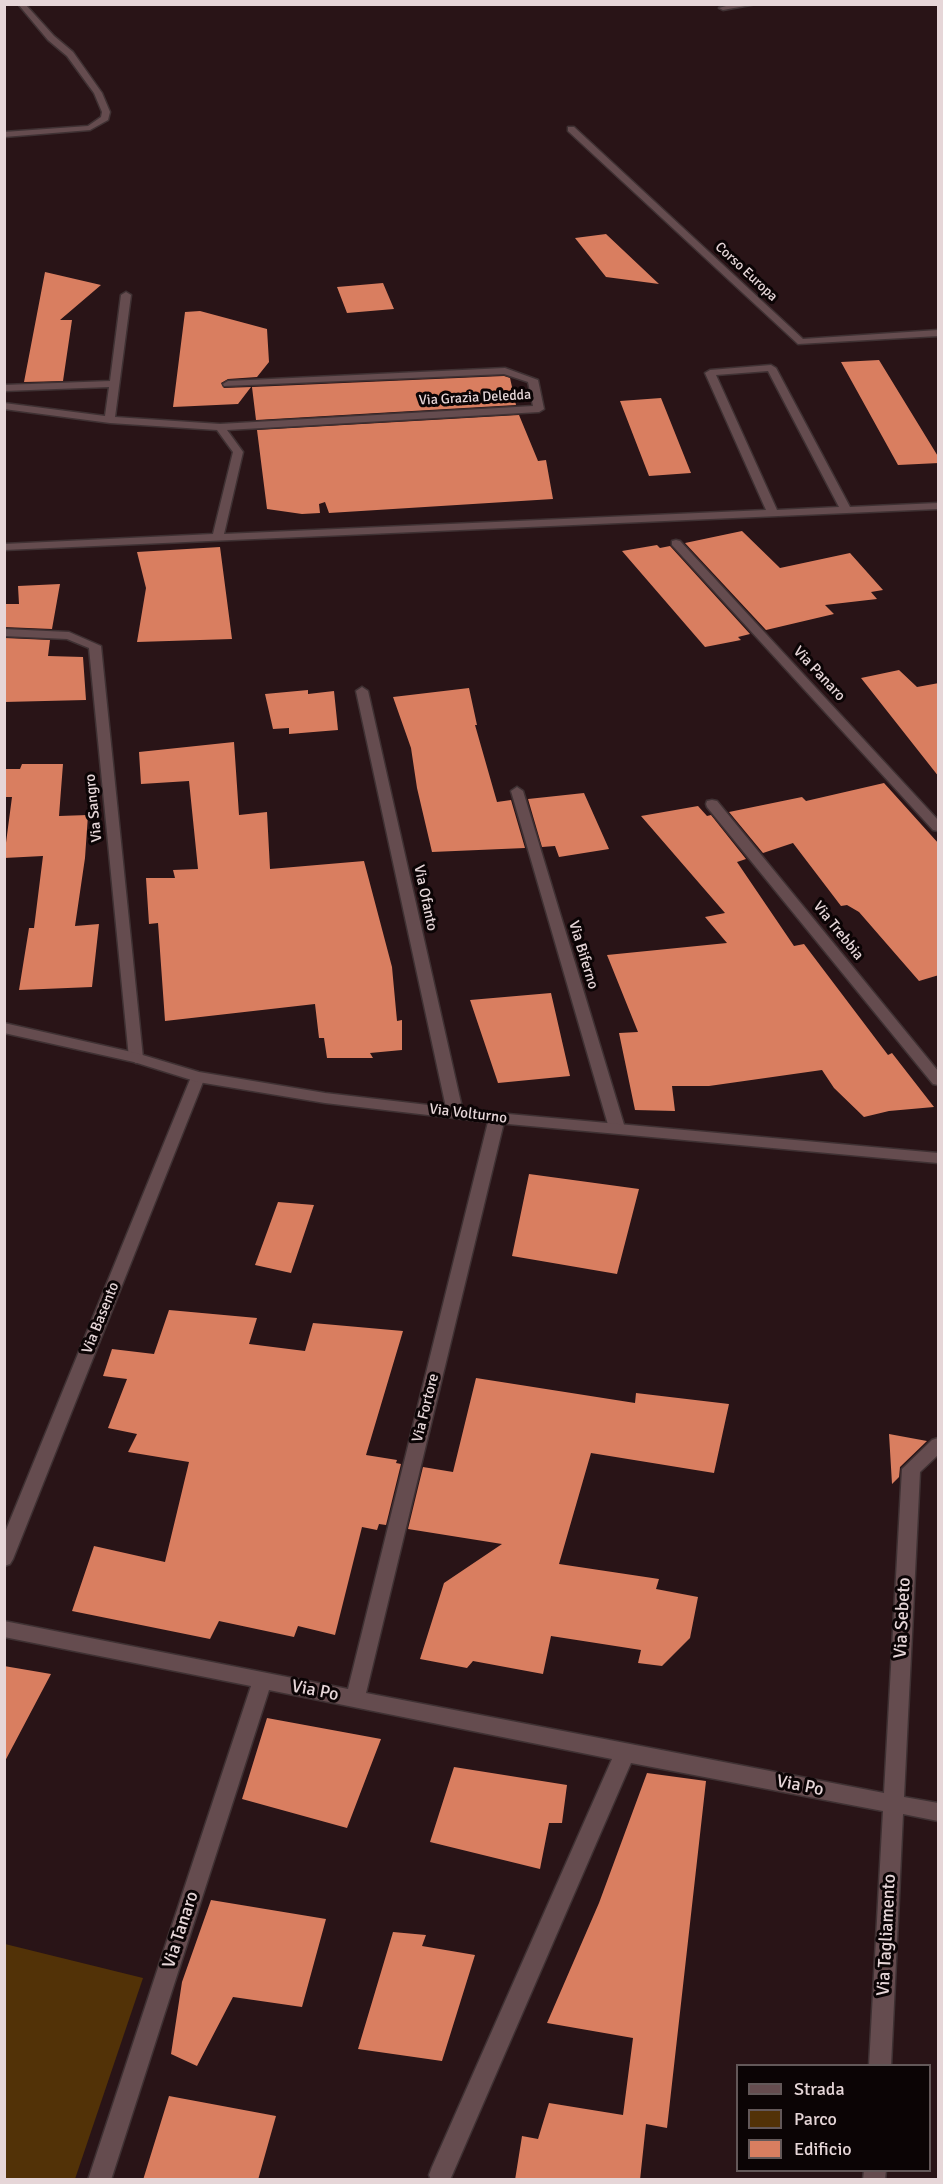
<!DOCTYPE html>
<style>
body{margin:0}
#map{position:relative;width:943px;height:2184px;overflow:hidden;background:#291417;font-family:Signika,sans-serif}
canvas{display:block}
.frame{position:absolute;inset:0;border:6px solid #e6d6d8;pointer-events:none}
.legend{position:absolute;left:736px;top:2064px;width:195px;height:108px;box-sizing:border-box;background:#0b0405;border:2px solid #635859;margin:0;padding:8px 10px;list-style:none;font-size:18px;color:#e6d6d8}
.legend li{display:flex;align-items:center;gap:12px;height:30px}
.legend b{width:30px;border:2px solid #635859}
</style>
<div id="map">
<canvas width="943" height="2184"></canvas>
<div class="frame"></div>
<ul class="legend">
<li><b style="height:8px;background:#654c4f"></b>Strada</li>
<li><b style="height:16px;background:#523207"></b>Parco</li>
<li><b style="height:16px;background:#d97e60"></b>Edificio</li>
</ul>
</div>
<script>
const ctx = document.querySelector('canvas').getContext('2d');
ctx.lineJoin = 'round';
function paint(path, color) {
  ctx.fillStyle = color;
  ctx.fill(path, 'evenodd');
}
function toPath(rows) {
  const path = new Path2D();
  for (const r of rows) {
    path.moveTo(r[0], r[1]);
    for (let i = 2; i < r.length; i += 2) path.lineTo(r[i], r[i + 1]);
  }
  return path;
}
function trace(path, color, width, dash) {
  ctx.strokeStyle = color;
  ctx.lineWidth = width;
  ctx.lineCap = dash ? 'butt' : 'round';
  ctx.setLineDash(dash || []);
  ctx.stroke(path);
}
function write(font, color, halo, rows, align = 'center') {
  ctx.font = font + ' Signika,sans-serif';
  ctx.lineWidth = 6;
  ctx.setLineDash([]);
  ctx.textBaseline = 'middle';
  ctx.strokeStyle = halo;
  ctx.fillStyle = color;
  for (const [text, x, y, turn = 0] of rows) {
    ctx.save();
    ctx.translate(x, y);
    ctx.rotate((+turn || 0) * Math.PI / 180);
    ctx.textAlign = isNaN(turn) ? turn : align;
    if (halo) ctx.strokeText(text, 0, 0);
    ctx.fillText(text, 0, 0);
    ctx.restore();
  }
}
paint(toPath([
 [5,1944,143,1978,75,2179,5,2179]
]), '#523207');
paint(toPath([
 [606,234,659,284,606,277,575,238],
 [45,272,101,285,60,320,72,320,63,381,24,382],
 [383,283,394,309,347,313,337,287],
 [200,311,267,329,269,362,257,377,228,379,221,383,224,388,251,387,238,404,173,407,185,312],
 [879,360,939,458,939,463,898,465,841,362],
 [504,376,510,378,516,405,256,420,252,387],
 [661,398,691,473,649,476,620,401],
 [519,415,538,461,546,460,553,499,329,513,325,502,319,504,320,513,302,514,267,509,257,430],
 [742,531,780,568,850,553,883,590,871,592,877,599,825,605,834,614,766,630,685,543],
 [657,545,660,548,670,546,750,634,738,637,741,640,705,647,622,551],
 [220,547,232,639,137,642,146,588,137,552],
 [60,584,52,629,4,627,4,604,19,604,18,586],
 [4,638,50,640,48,656,83,657,86,700,4,702],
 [899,670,917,687,939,683,939,777,861,678],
 [469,688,477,725,475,725,497,802,511,800,525,848,432,852,417,788,411,748,393,697],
 [308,690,308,694,334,691,338,730,289,734,289,728,273,729,265,694],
 [234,742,239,815,267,812,270,869,364,861,392,967,397,1021,402,1020,402,1050,370,1053,373,1058,327,1058,324,1038,319,1038,315,1004,165,1021,158,923,149,924,146,878,175,878,173,870,198,869,189,781,141,784,139,752],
 [22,764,63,764,59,816,88,815,85,858,75,926,99,924,92,987,19,990,29,928,34,928,43,856,4,858,12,797,4,797,4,769,20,769],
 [884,783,939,844,939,975,919,981,859,912,847,905,841,906,793,843,763,853,729,812,802,797,806,801],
 [584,793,609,849,559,857,555,846,542,847,528,799],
 [698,806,707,816,711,815,746,859,737,862,794,946,804,944,888,1055,892,1053,934,1107,889,1111,864,1117,834,1088,822,1070,709,1086,672,1086,675,1111,635,1110,619,1033,638,1032,607,955,727,943,705,917,725,913,641,816],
 [551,993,570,1076,498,1083,470,1000],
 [529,1174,639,1189,617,1274,512,1256],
 [278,1202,314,1205,291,1273,255,1265],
 [169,1310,257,1318,249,1344,305,1351,313,1323,403,1331,366,1455,397,1460,396,1463,401,1464,386,1525,379,1524,377,1530,362,1527,335,1635,298,1626,294,1637,219,1621,210,1639,72,1611,94,1546,165,1562,189,1462,128,1452,137,1434,108,1428,127,1379,103,1376,112,1349,154,1354],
 [476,1378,635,1403,636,1393,729,1404,714,1473,591,1453,559,1564,659,1579,656,1589,698,1597,690,1638,662,1666,638,1663,641,1650,551,1636,543,1674,473,1661,467,1668,420,1659,444,1583,502,1544,408,1529,423,1467,453,1472],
 [889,1434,927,1441,900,1467,899,1477,892,1484],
 [4,1666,51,1674,4,1763],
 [267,1718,381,1739,347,1828,242,1799],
 [454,1767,567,1785,562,1823,549,1823,540,1869,430,1842],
 [647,1773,706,1781,667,2128,646,2124,640,2180,515,2180,522,2136,538,2139,549,2103,623,2115,633,2038,547,2023,599,1903],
 [211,1900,326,1919,302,2007,233,1997,197,2066,171,2054,182,1982],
 [393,1932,426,1935,422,1946,475,1955,442,2061,358,2049],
 [169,2096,276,2116,258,2180,143,2180]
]), '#d97e60');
const minor = toPath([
 [18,4,25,4,54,36,73,52,102,93,110,112,108,120,90,130,4,137,4,132,88,126,101,117,102,112,94,93,67,56,48,40,18,4],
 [733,4,756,4,723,10,719,8,733,4],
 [568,127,574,127,803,339,938,330,938,336,798,344,568,131,568,127],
 [126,292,131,295,115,417,220,424,533,406,528,382,504,374,224,386,223,384,228,381,505,368,538,380,544,409,539,412,227,430,243,452,224,534,766,510,705,373,710,370,771,365,776,368,850,507,938,503,938,509,4,550,4,544,213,534,233,452,217,430,110,423,4,409,4,403,105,416,109,387,4,391,4,385,110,381,121,295,126,292],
 [768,371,839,507,777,510,716,375,768,371],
 [676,540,680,541,938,820,938,831,933,830,672,545,672,541,676,540],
 [4,629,69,632,101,646,143,1058,141,1061,136,1063,129,1058,89,648,67,639,4,636,4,629],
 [362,687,368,691,463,1112,455,1117,447,1112,356,691,362,687],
 [517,787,523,791,625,1128,622,1132,612,1132,609,1128,511,791,517,787],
 [712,800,717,801,938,1071,938,1085,933,1084,707,807,706,804,707,801,712,800],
 [198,1072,205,1077,13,1559,10,1564,4,1566,4,1535,191,1077,198,1072],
 [497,1113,505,1118,366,1693,884,1793,902,1469,932,1440,938,1438,938,1455,920,1472,904,1797,938,1803,938,1821,903,1814,891,2066,869,2066,883,1811,631,1763,450,2180,431,2180,429,2175,432,2167,612,1759,269,1690,111,2180,88,2180,251,1686,4,1637,4,1621,348,1689,489,1118,497,1113],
 [864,2170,886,2170,885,2180,863,2180,864,2170]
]);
const tertiary = toPath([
 [4,1023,136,1053,199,1072,325,1093,497,1113,938,1153,938,1163,497,1123,325,1103,198,1082,134,1062,4,1033,4,1023]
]);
trace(minor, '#3f3133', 3);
trace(tertiary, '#3f3133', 3);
paint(minor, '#654c4f');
paint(tertiary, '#654c4f');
write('14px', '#e6d6d8', '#0b0405', [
 ["Corso Europa",746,272,43],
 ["Via Grazia Deledda",475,398,-3]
]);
write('15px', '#e6d6d8', '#0b0405', [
 ["Via Panaro",819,674,47],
 ["Via Sangro",94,808,-96],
 ["Via Ofanto",425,898,78],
 ["Via Trebbia",838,931,51],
 ["Via Biferno",583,955,73],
 ["Via Volturno",468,1114,7],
 ["Via Basento",101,1318,-68],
 ["Via Fortore",426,1408,-76]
]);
write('18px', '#e6d6d8', '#0b0405', [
 ["Via Sebeto",903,1618,-87],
 ["Via Po",315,1691,11],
 ["Via Po",800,1786,11],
 ["Via Tanaro",181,1930,-72],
 ["Via Tagliamento",887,1935,-87]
]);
</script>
